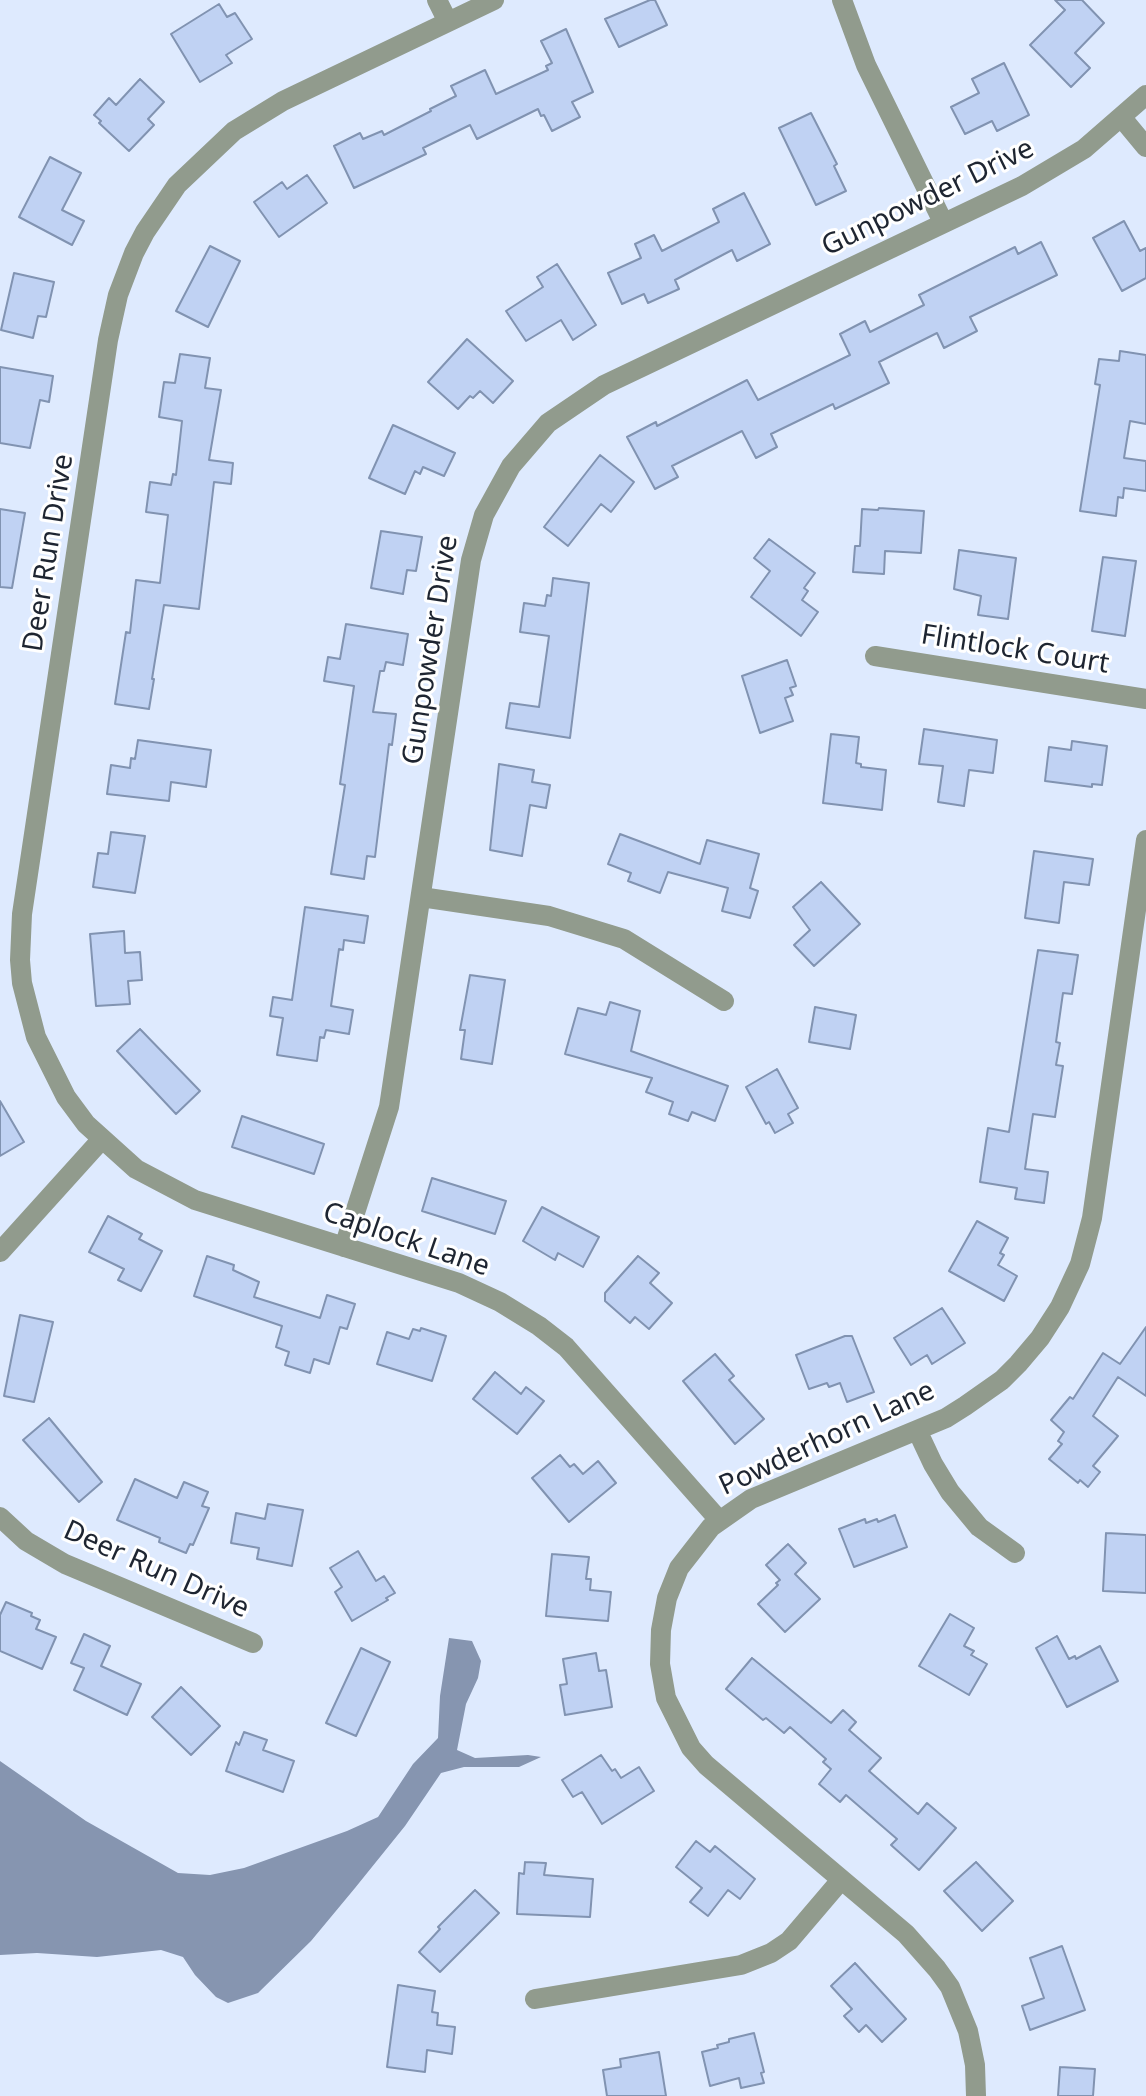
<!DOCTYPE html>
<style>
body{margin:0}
canvas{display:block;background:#deeafe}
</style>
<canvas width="1146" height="2096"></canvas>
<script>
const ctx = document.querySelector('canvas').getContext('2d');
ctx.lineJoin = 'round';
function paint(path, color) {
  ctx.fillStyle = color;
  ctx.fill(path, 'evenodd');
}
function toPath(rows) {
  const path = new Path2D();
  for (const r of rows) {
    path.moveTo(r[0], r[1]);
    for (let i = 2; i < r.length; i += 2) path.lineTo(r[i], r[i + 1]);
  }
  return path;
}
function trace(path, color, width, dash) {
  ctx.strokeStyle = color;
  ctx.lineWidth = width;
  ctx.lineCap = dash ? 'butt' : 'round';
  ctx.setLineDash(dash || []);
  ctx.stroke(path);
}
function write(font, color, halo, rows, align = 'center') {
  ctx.font = font + ' "Noto Sans",sans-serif';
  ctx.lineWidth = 6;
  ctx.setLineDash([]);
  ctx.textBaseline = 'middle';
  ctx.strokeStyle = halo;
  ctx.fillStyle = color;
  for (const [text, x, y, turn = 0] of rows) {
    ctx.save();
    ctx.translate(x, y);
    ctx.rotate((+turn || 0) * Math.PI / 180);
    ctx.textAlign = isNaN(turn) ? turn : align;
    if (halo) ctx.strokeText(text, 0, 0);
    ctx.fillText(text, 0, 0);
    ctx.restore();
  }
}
paint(toPath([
 [449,1638,472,1641,481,1661,478,1678,466,1704,457,1750,475,1758,528,1755,541,1757,519,1767,464,1767,441,1773,405,1826,355,1888,311,1941,258,1993,228,2003,216,1997,195,1975,183,1957,161,1950,97,1957,37,1953,0,1955,0,1761,86,1821,178,1873,210,1875,244,1868,347,1831,378,1817,413,1764,438,1738,440,1696]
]), '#8695b0');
const building = toPath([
 [650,0,655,0,667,25,619,47,605,19,650,0],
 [1055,0,1082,0,1104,23,1075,53,1090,68,1071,87,1030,45,1065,10,1055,0],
 [219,4,227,17,235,13,252,39,226,55,232,63,200,82,171,34,219,4],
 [566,29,593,92,572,102,580,117,552,131,544,115,541,116,538,109,477,139,470,125,423,148,426,154,354,188,334,146,360,133,363,139,382,131,384,135,431,111,430,109,456,96,451,86,485,70,496,94,548,70,546,66,552,63,541,41,566,29],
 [1004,63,1029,115,997,131,992,121,965,134,951,107,979,93,972,79,1004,63],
 [140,79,164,102,148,119,154,125,129,151,99,123,101,121,94,115,109,98,116,105,140,79],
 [811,113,837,164,834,166,846,191,816,205,779,128,811,113],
 [50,157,81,173,62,210,84,221,72,245,19,217,50,157],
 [307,175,327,203,279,237,254,202,282,182,287,189,307,175],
 [744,193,770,244,737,261,732,250,675,280,679,289,648,303,644,294,622,304,608,273,641,258,635,244,654,235,662,251,719,222,713,209,744,193],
 [1124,221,1140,251,1146,248,1146,278,1122,291,1093,238,1124,221],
 [1041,242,1057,275,970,317,977,331,944,348,937,333,879,362,889,383,835,409,833,404,771,434,777,447,756,458,742,431,672,466,678,477,655,489,627,437,656,422,657,426,747,380,758,400,850,355,840,334,865,321,870,332,924,305,919,295,1015,247,1018,254,1041,242],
 [210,246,240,261,208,327,176,311,210,246],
 [557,264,596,325,573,340,561,320,526,341,506,311,543,287,537,277,557,264],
 [14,273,54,282,46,317,38,316,33,338,1,330,14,273],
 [467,339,513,381,493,403,480,391,473,398,470,396,458,409,428,382,467,339],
 [1120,351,1146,355,1146,424,1130,421,1124,458,1146,461,1146,491,1124,488,1123,498,1118,497,1116,516,1080,511,1100,385,1095,384,1099,359,1119,361,1120,351],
 [180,354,210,358,205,388,221,390,209,460,233,463,231,484,214,482,199,609,164,605,152,679,154,679,149,709,115,704,126,632,130,633,136,580,160,583,168,515,146,512,150,482,171,485,173,474,176,475,182,421,159,417,164,382,175,383,180,354],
 [0,367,53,376,49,402,40,400,30,448,0,443,0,367],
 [393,425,455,453,444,476,423,467,420,474,415,471,405,494,369,478,393,425],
 [600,455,634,482,611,512,601,504,568,546,544,527,600,455],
 [879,508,924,511,921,553,885,551,884,574,853,572,855,546,860,546,862,509,878,510,879,508],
 [0,509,25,513,12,588,0,587,0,509],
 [381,531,422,537,416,571,407,570,403,594,371,588,381,531],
 [769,539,815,573,804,588,808,591,802,600,818,612,801,636,751,597,770,571,754,558,769,539],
 [959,550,1016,558,1008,619,978,615,981,596,954,589,959,550],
 [1103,557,1136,561,1125,636,1092,631,1103,557],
 [553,578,589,583,570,738,506,728,510,703,539,707,549,636,520,632,524,603,545,606,547,595,551,596,553,578],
 [346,624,408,634,403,665,386,662,384,671,380,671,373,712,396,714,392,745,389,744,375,857,367,856,364,879,331,874,345,785,340,784,354,686,324,681,328,657,340,659,346,624],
 [787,660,796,686,790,688,793,695,785,698,793,721,760,733,742,676,787,660],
 [924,729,997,740,993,773,969,770,964,806,938,802,943,766,919,764,924,729],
 [831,734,859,737,856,763,861,764,861,767,886,770,882,810,823,803,831,734],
 [138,740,211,750,206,787,171,782,169,801,107,794,111,765,130,768,131,758,135,759,138,740],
 [1072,741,1107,746,1102,785,1092,784,1092,787,1045,781,1049,747,1071,750,1072,741],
 [499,764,534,770,532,782,550,785,546,808,530,805,522,856,490,850,499,764],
 [111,832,145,836,135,893,93,887,98,853,108,854,111,832],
 [620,834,700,864,707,840,759,854,750,888,758,891,750,918,722,911,728,888,668,872,660,893,628,881,631,873,608,864,620,834],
 [1034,851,1093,859,1089,885,1064,882,1059,923,1025,918,1034,851],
 [821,882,860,924,814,966,794,945,810,930,793,907,821,882],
 [305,907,368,916,364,943,344,940,343,950,339,949,331,1006,353,1010,349,1034,326,1030,324,1038,320,1037,317,1061,277,1055,283,1018,270,1016,273,997,292,1000,305,907],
 [124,931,125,953,140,952,142,980,128,981,130,1004,96,1006,90,934,124,931],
 [1038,950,1078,955,1072,994,1063,993,1056,1042,1060,1043,1056,1065,1063,1066,1055,1117,1033,1114,1025,1169,1048,1172,1044,1203,1015,1199,1017,1188,980,1182,988,1128,1009,1132,1038,950],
 [470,975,505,980,492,1064,461,1059,465,1030,460,1030,470,975],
 [610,1002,640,1011,631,1051,728,1086,715,1121,692,1112,688,1121,669,1114,673,1102,646,1092,652,1078,565,1054,578,1008,606,1015,610,1002],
 [815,1007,856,1015,850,1049,809,1042,815,1007],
 [140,1029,200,1091,176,1114,117,1051,140,1029],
 [777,1069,798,1108,788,1114,793,1123,775,1133,769,1122,766,1124,746,1087,777,1069],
 [0,1101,24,1142,0,1156,0,1101],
 [242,1116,324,1144,314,1174,232,1147,242,1116],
 [432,1178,506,1201,495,1234,422,1211,432,1178],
 [542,1207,599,1237,583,1267,558,1253,555,1260,523,1241,542,1207],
 [108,1216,142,1234,139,1239,162,1251,141,1291,118,1280,124,1269,89,1252,108,1216],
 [977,1221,1008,1238,1000,1253,1004,1255,998,1265,1017,1276,1004,1301,949,1271,977,1221],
 [207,1256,234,1265,233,1270,259,1282,254,1297,320,1318,327,1295,355,1304,347,1329,340,1327,329,1364,314,1359,310,1373,285,1365,289,1352,276,1347,282,1326,194,1296,207,1256],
 [638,1256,659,1273,650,1283,672,1303,649,1329,635,1317,630,1323,605,1301,605,1293,638,1256],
 [942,1308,965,1343,932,1364,927,1355,911,1365,894,1338,942,1308],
 [20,1315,53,1322,34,1402,4,1396,20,1315],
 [1146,1327,1146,1396,1118,1377,1093,1416,1118,1436,1093,1466,1100,1472,1088,1487,1080,1480,1078,1483,1049,1459,1062,1444,1058,1441,1064,1432,1051,1420,1070,1397,1073,1399,1103,1353,1120,1364,1146,1327],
 [421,1328,446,1336,432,1381,377,1364,387,1332,409,1339,413,1329,420,1331,421,1328],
 [845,1336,852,1336,874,1392,847,1402,840,1383,829,1387,827,1383,809,1389,796,1355,845,1336],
 [715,1354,734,1376,729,1380,764,1419,735,1444,683,1381,715,1354],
 [495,1372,521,1394,526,1387,544,1401,517,1434,473,1399,495,1372],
 [49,1418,102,1482,79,1502,23,1440,49,1418],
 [560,1455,570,1467,574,1464,583,1474,598,1461,616,1483,569,1522,532,1478,560,1455],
 [135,1479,177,1498,184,1482,208,1492,202,1506,209,1508,193,1545,190,1544,186,1553,159,1542,160,1538,117,1520,135,1479],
 [268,1504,303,1510,292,1566,257,1559,259,1548,231,1543,236,1513,265,1519,268,1504],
 [895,1515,907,1547,854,1567,839,1529,865,1519,866,1523,877,1519,878,1522,895,1515],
 [1106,1533,1146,1535,1146,1593,1103,1591,1106,1533],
 [788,1544,806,1563,795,1574,820,1599,785,1632,758,1604,778,1585,776,1583,780,1580,766,1565,788,1544],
 [358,1551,376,1581,384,1576,395,1593,386,1598,388,1600,352,1621,335,1592,342,1587,330,1568,358,1551],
 [552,1554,589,1557,586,1579,591,1579,590,1590,611,1592,608,1621,546,1616,552,1554],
 [6,1602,32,1613,31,1616,40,1620,36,1629,56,1637,42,1669,0,1651,0,1615,6,1602],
 [950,1614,974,1628,964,1646,974,1651,971,1655,987,1664,969,1695,919,1666,950,1614],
 [84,1634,110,1646,101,1666,141,1684,127,1715,74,1690,84,1668,71,1663,84,1634],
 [1057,1636,1069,1659,1075,1656,1076,1659,1100,1646,1118,1681,1067,1707,1036,1648,1057,1636],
 [361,1648,390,1662,356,1736,326,1723,361,1648],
 [596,1653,599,1671,606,1670,612,1707,565,1715,560,1685,567,1684,563,1659,596,1653],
 [752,1658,831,1723,843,1710,856,1722,849,1730,881,1758,869,1771,918,1814,927,1803,956,1828,919,1870,891,1845,897,1839,846,1795,840,1802,819,1784,831,1769,823,1762,826,1759,790,1727,784,1733,766,1718,763,1720,726,1689,752,1658],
 [181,1687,220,1726,191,1755,152,1717,181,1687],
 [244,1732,267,1740,263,1750,294,1761,283,1792,226,1771,236,1742,239,1745,244,1732],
 [601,1755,612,1771,615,1769,621,1778,639,1767,654,1791,602,1824,582,1792,573,1797,562,1780,601,1755],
 [696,1841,710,1852,715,1846,755,1879,740,1899,728,1890,708,1916,690,1902,702,1888,676,1867,696,1841],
 [525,1862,546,1863,544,1875,593,1879,590,1917,517,1914,519,1873,524,1874,525,1862],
 [976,1862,1013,1901,982,1931,944,1891,976,1862],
 [475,1890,499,1913,440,1972,419,1952,440,1929,438,1927,475,1890],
 [1062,1946,1085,2010,1030,2030,1022,2006,1044,1998,1030,1958,1062,1946],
 [855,1963,906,2019,882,2042,866,2025,859,2032,844,2016,852,2009,831,1986,855,1963],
 [398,1985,435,1991,432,2012,438,2013,437,2025,455,2027,452,2054,427,2050,425,2072,387,2067,398,1985],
 [754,2033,764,2072,761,2073,764,2083,741,2088,739,2078,710,2086,702,2052,718,2048,717,2045,729,2042,729,2039,754,2033],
 [659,2052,666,2096,607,2096,603,2070,621,2067,620,2059,659,2052],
 [1060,2067,1095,2069,1093,2096,1058,2096,1060,2067]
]);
paint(building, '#c0d2f3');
trace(building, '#8193b1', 2);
trace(toPath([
 [437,0,448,22],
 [494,0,283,101,234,131,177,185,145,232,134,253,118,295,108,340,22,914,20,960,22,983,36,1037,66,1097,86,1124,136,1169,195,1200,459,1283,500,1302,539,1326,566,1347,719,1520],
 [842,0,866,65,943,222],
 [1122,118,1146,147],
 [875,656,1146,699],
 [421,897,549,916,624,939,724,1001],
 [344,1247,389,1107,471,560,484,515,511,466,548,423,604,385,1022,186,1084,149,1146,95],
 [0,1252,102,1139],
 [917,1430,933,1464,950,1492,979,1527,1015,1553],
 [0,1517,26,1541,65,1564,253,1643],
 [535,1999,741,1965,771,1953,789,1941,841,1880],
 [976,2096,975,2065,968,2031,950,1987,937,1969,906,1934,706,1765,691,1748,666,1698,660,1664,661,1630,667,1598,679,1568,711,1527,751,1499,946,1418,965,1406,1002,1380,1018,1364,1040,1338,1060,1307,1080,1264,1092,1218,1146,840]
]), '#919b8d', 20);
write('28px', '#1e2531', '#fff', [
 ["Gunpowder Drive",928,198,-26],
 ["Deer Run Drive",49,553,-81],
 ["Gunpowder Drive",431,650,-81],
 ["Flintlock Court",1015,650,9],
 ["Caplock Lane",406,1240,19],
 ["Powderhorn Lane",827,1439,-25],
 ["Deer Run Drive",156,1570,24]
]);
</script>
